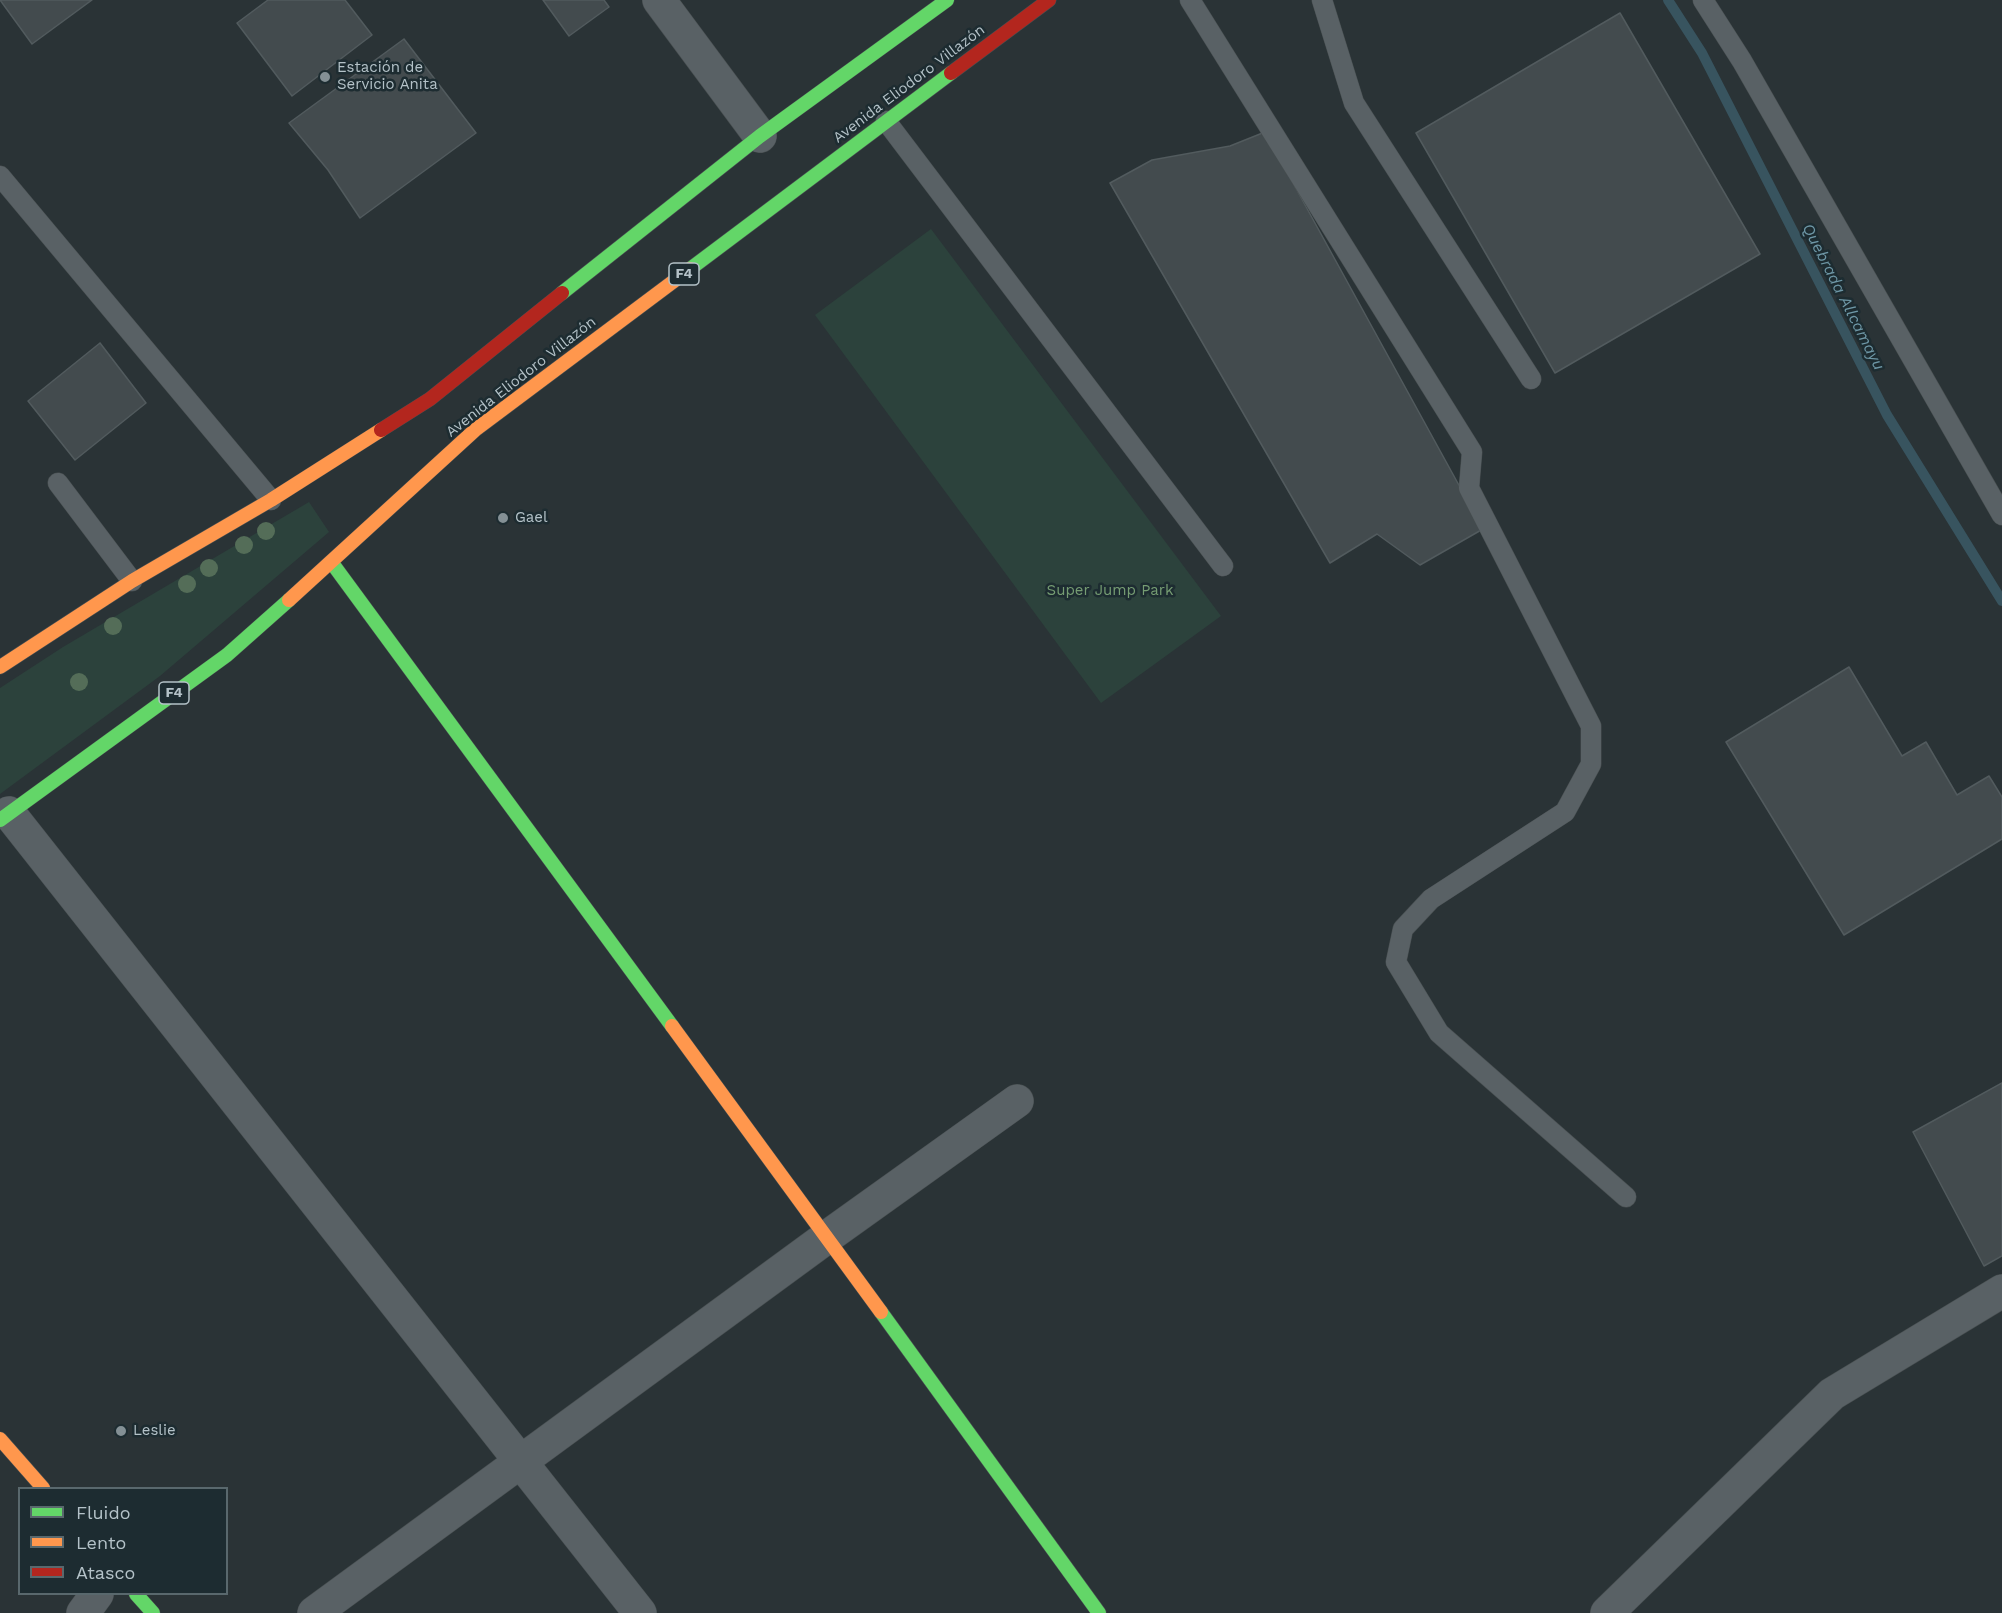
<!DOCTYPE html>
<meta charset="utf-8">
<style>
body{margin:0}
#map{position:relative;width:2002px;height:1613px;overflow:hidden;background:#2a3336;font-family:"Work Sans",sans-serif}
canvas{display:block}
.legend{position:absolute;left:18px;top:1487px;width:210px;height:108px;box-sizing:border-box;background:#1d2c31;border:2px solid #59686d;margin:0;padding:8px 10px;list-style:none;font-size:18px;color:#b4c2c8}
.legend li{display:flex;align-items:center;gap:12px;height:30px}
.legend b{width:30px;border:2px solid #59686d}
</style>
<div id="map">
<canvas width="2002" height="1613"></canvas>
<ul class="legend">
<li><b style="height:8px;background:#63d668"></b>Fluido</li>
<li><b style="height:8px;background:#ff974d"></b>Lento</li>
<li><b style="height:8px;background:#b3261e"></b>Atasco</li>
</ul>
</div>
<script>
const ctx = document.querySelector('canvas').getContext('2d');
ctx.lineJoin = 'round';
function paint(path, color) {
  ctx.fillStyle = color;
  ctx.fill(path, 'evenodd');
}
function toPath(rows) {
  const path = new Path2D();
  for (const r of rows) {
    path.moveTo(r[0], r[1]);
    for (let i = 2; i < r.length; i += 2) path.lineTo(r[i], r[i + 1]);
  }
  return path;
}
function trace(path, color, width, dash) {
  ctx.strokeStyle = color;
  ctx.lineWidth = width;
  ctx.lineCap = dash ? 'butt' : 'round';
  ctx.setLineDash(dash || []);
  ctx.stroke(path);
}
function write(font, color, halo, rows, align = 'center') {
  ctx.font = font + ' "Work Sans",sans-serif';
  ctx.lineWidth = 5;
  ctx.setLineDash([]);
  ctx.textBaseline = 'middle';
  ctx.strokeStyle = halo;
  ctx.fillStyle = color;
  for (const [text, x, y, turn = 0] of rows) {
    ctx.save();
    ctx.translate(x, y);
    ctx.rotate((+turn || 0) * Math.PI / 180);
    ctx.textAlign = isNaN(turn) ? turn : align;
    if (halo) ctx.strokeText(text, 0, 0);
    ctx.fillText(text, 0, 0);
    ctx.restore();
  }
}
paint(toPath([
 [931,229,1221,616,1101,703,815,315],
 [309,502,329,532,160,676,0,794,0,688,63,647]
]), '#2c423c');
trace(toPath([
 [1668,0,1702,53,1887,415,2002,601]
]), '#38545f', 10);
const building = toPath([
 [0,0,92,0,32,44,0,0],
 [268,0,345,0,372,35,292,96,237,23,268,0],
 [543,0,604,0,609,7,569,36,543,0],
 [1620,13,1760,254,1555,373,1416,133,1620,13],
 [404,39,476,133,360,218,328,170,289,123,404,39],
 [1265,132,1483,529,1420,565,1377,534,1330,563,1110,183,1152,160,1230,146,1265,132],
 [100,343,146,403,75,460,28,401,100,343],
 [1849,667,1902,756,1926,742,1957,795,1989,776,2002,797,2002,839,1844,935,1726,742,1849,667],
 [2002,1083,2002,1256,1984,1266,1913,1132,2002,1083]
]);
paint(building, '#434b4e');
trace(building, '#525b5e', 1.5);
const lane = toPath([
 [1190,0,1472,452,1469,488,1591,726,1591,764,1565,812,1431,899,1403,929,1396,962,1439,1033,1626,1197],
 [1322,0,1354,103,1531,379],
 [1703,0,1742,61,2002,515],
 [886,121,1223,566],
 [0,176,271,500],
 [58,483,132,581]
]);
const street = toPath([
 [659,0,760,136],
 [9,813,640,1613],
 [83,1613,97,1594],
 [314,1613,827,1237,1017,1101],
 [1607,1613,1832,1394,2002,1291]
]);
const fast = toPath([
 [690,269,951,73],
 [562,293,760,136,947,0],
 [332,563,672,1026],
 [0,820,227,655,289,600],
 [881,1312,1099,1613],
 [136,1594,153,1613]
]);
const slow = toPath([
 [289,600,475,430,690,269],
 [0,667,132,581,271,500,381,430],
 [672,1026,881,1312],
 [0,1439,43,1488]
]);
const jam = toPath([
 [951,73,1049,0],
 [381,430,430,399,562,293]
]);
trace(lane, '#484f51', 21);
trace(street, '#484f51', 34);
trace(fast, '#484f51', 15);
trace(slow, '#484f51', 15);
trace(jam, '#484f51', 15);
trace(lane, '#596165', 20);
trace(street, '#596165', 33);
trace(fast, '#63d668', 14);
trace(slow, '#ff974d', 14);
trace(jam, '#b3261e', 14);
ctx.fillStyle = '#546d58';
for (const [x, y] of [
 [266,531],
 [244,545],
 [209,568],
 [187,584],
 [113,626],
 [79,682]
]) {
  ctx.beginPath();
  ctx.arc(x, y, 9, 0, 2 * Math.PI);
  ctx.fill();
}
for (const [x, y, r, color] of [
 [325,77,6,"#849095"],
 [503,518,6,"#849095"],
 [121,1431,6,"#849095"]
]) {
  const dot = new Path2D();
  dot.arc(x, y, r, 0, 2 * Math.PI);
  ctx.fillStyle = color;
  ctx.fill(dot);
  trace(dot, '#1d2c31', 2);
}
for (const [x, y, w] of [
 [684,274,30],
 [174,693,30]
]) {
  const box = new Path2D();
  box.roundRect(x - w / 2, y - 11, w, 22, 4.5);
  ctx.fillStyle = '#1d2c31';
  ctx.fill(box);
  trace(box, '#b4c2c8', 1.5);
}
write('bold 14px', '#b4c2c8', null, [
 ["F4",684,274],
 ["F4",174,693]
]);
write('15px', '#b4c2c8', '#1d2c31', [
 ["Estación de",337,68],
 ["Servicio Anita",337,85],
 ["Gael",515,518],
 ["Leslie",133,1431]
], 'left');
write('15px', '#b4c2c8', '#1d2c31', [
 ["Avenida Eliodoro Villazón",909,84,-37],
 ["Avenida Eliodoro Villazón",521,377,-38]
]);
write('15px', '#769d73', '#1d2c31', [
 ["Super Jump Park",1110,591]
]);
write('italic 16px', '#6e97a6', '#1d2c31', [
 ["Quebrada Allcamayu",1843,297,63]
]);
</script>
